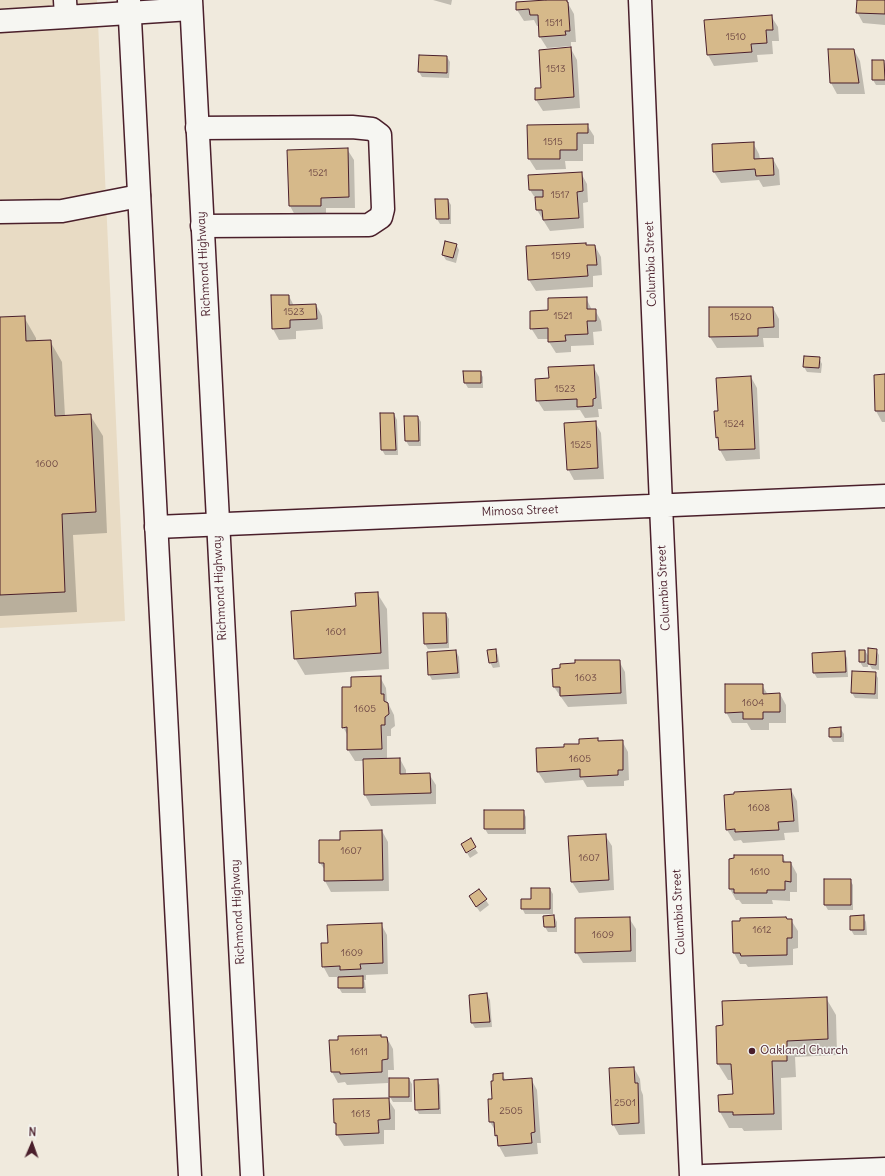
<!DOCTYPE html>
<style>
body{margin:0}
#map{position:relative;width:885px;height:1176px;overflow:hidden;background:#f0eadd;font-family:Delius,sans-serif}
canvas{display:block}
.north{position:absolute;left:12px;top:1124px;width:40px;height:40px;-webkit-text-stroke:3px #f6f6f2;paint-order:stroke;rotate:2deg;font-size:11px;font-weight:700;line-height:16px;text-align:center;color:#4a1f2b}
.north::after{content:'';display:block;margin:auto;width:14px;height:18px;background:#4a1f2b;clip-path:polygon(50% 0,100% 100%,50% 72%,0 100%)}
</style>
<div id="map">
<canvas width="885" height="1176"></canvas>
<div class="north">N</div>
</div>
<script>
const ctx = document.querySelector('canvas').getContext('2d');
ctx.lineJoin = 'round';
function paint(path, color) {
  ctx.fillStyle = color;
  ctx.fill(path, 'evenodd');
}
function toPath(rows) {
  const path = new Path2D();
  for (const r of rows) {
    path.moveTo(r[0], r[1]);
    for (let i = 2; i < r.length; i += 2) path.lineTo(r[i], r[i + 1]);
  }
  return path;
}
function trace(path, color, width, dash) {
  ctx.strokeStyle = color;
  ctx.lineWidth = width;
  ctx.lineCap = dash ? 'butt' : 'round';
  ctx.setLineDash(dash || []);
  ctx.stroke(path);
}
function write(font, color, halo, rows, align = 'center') {
  ctx.font = font + ' Delius,sans-serif';
  ctx.lineWidth = 3;
  ctx.setLineDash([]);
  ctx.textBaseline = 'middle';
  ctx.strokeStyle = halo;
  ctx.fillStyle = color;
  for (const [text, x, y, turn = 0] of rows) {
    ctx.save();
    ctx.translate(x, y);
    ctx.rotate((+turn || 0) * Math.PI / 180);
    ctx.textAlign = isNaN(turn) ? turn : align;
    if (halo) ctx.strokeText(text, 0, 0);
    ctx.fillText(text, 0, 0);
    ctx.restore();
  }
}
paint(toPath([
 [0,0,97,0,125,621,0,628]
]), '#e8dbc4');
paint(toPath([
 [433,0,452,0,451,5],
 [566,0,574,14,576,42,571,42,571,46,547,48,540,37,539,26,537,26,534,20,524,21,517,10,517,3],
 [858,0,885,0,885,25,863,23,857,12],
 [771,16,778,27,779,41,772,41,773,54,757,55,758,62,714,66,708,55],
 [571,49,577,60,580,108,543,111,536,100,542,88],
 [854,50,860,61,865,94,837,94,831,83],
 [420,56,447,57,450,62,449,78,422,77,419,72],
 [883,61,885,64,885,85,876,85,873,80],
 [587,125,594,136,594,144,583,144,583,161,565,161,566,169,536,170,529,159,529,126],
 [753,143,759,154,760,159,773,159,779,170,780,185,763,187,759,180,721,183,714,172],
 [347,149,354,160,355,208,326,208,326,217,296,217,290,206,288,150],
 [581,173,587,184,588,202,583,203,584,228,550,231,537,210,537,201,530,190,529,176],
 [436,200,448,200,451,205,451,224,440,224,437,219],
 [456,244,459,250,456,263,446,260,443,255],
 [585,244,587,246,595,246,601,257,602,275,593,276,593,287,536,291,529,280],
 [289,296,294,306,316,305,322,316,323,329,296,331,296,339,279,340,273,329],
 [586,298,592,310,595,310,601,321,602,331,593,332,594,345,571,346,571,352,556,353,549,342,549,339,538,339,531,328,549,311],
 [773,308,779,319,779,338,763,338,764,347,717,348,710,337],
 [24,317,36,338,36,342,50,341,62,362,65,416,90,415,103,436,107,533,73,535,77,612,0,616,0,318],
 [819,358,822,364,821,373,807,372,804,367],
 [593,366,599,377,602,409,598,409,599,417,585,418,580,410,544,411,537,400,550,379],
 [464,372,480,372,483,377,483,388,468,388,465,383],
 [885,375,885,422,882,422,876,411],
 [751,377,757,388,760,459,726,461,720,450,719,442,717,437,719,412],
 [381,414,394,414,397,420,398,455,385,455,382,450],
 [418,417,421,422,421,446,409,446,406,441],
 [595,422,601,433,604,479,574,480,568,469],
 [377,593,387,609,389,669,305,675,295,658,357,607],
 [446,614,449,619,449,648,428,649,425,644],
 [495,650,498,655,500,667,493,668,490,662],
 [876,650,879,655,879,670,872,669,868,662,868,667,863,667,860,662,865,651,869,657],
 [456,651,459,657,460,678,432,680,429,674],
 [844,652,847,658,848,677,817,678,814,673],
 [619,661,625,672,627,704,568,707,554,687],
 [875,673,878,678,878,699,855,698,852,693],
 [380,677,386,688,387,701,394,715,395,726,391,729,391,736,387,736,387,759,400,759,406,770,406,774,429,774,436,785,436,804,371,806,365,795,364,761,355,761,348,750,348,736,343,727,352,688],
 [762,685,768,695,780,694,786,705,786,723,769,723,769,730,751,730,747,723,732,723,726,712],
 [840,728,844,734,844,742,833,742,830,737],
 [597,739,599,742,622,741,628,752,629,780,624,781,624,786,587,787,583,780,545,783,538,772,580,745],
 [791,790,797,801,799,832,784,833,785,840,743,843,741,840,734,841,727,830],
 [523,811,526,817,526,834,488,834,485,829],
 [382,831,388,842,389,891,331,892,325,881,325,870,320,863,341,841],
 [605,835,612,846,614,890,579,893,572,882],
 [475,849,478,853,470,858,467,853],
 [782,856,786,863,791,863,797,874,797,892,790,892,790,901,772,900,773,904,742,904,739,900,736,900,730,889],
 [850,880,853,885,853,910,828,910,825,905],
 [550,889,553,894,553,914,525,914,522,908,532,900],
 [479,890,489,905,480,912,473,902],
 [554,916,557,922,557,932,548,932,545,927],
 [863,916,866,922,867,935,854,935,851,930],
 [629,918,636,929,636,962,583,963,576,952],
 [787,920,791,920,798,931,798,948,793,949,793,965,748,967,746,964,740,964,734,953],
 [381,924,387,935,388,974,366,975,366,980,364,980,365,983,366,993,342,993,339,988,339,977,329,977,323,966,329,944],
 [487,994,490,1000,492,1027,475,1028,472,1023,470,996],
 [826,998,836,1015,837,1055,795,1057,796,1077,781,1078,782,1130,744,1131,742,1128,729,1128,720,1112,719,1096,734,1095,733,1080,728,1080,718,1064,724,1026],
 [380,1036,382,1038,387,1038,393,1049,394,1070,388,1070,388,1083,347,1085,345,1082,338,1083,332,1072],
 [634,1068,640,1079,641,1090,643,1095,645,1134,619,1135,613,1124],
 [502,1074,506,1081,531,1079,537,1090,541,1143,537,1143,538,1154,505,1157,499,1146,495,1130,490,1122,493,1100,494,1082],
 [409,1079,412,1084,412,1102,393,1102,390,1097],
 [437,1080,440,1085,441,1114,419,1114,416,1109],
 [388,1099,395,1110,395,1130,384,1130,384,1144,344,1146,337,1135,337,1127,335,1123]
]), '#0003');
const building = toPath([
 [546,0,567,0,567,2,568,2,570,31,565,31,566,35,539,37,538,15,530,15,529,9,516,10,516,2,546,0],
 [857,0,885,0,885,14,856,13,857,0],
 [772,15,773,30,766,30,767,43,751,44,752,52,707,55,704,20,772,15],
 [571,47,574,97,535,100,535,88,541,88,539,50,571,47],
 [828,49,854,49,859,83,830,83,828,49],
 [419,55,447,56,447,73,418,72,419,55],
 [872,60,884,60,885,80,872,80,872,60],
 [588,124,588,133,577,133,577,150,560,150,560,159,528,159,527,125,588,124],
 [754,142,754,159,773,158,774,175,756,176,755,169,713,172,712,144,754,142],
 [348,148,349,197,321,198,321,206,289,206,287,150,348,148],
 [582,172,583,191,577,192,579,218,543,220,542,210,536,210,535,197,543,197,543,190,529,190,528,175,582,172],
 [435,199,448,199,449,219,436,219,435,199],
 [445,241,457,244,453,258,442,255,445,241],
 [586,243,586,245,595,245,597,265,587,265,588,276,528,280,526,246,586,243],
 [271,295,289,295,289,305,316,304,317,319,290,320,290,328,272,329,271,295],
 [587,297,587,309,596,309,596,321,587,321,588,334,565,335,566,341,548,342,548,328,530,329,530,311,548,310,548,298,587,297],
 [709,307,773,307,774,327,758,328,758,336,709,337,709,307],
 [25,316,26,341,51,340,55,416,91,414,96,512,62,514,65,592,0,595,0,317,25,316],
 [804,356,820,357,819,368,803,367,804,356],
 [594,365,596,398,593,399,593,406,577,407,577,399,536,401,535,379,549,378,548,367,594,365],
 [463,371,481,371,481,383,464,383,463,371],
 [885,374,885,411,875,411,874,375,885,374],
 [751,376,755,449,719,450,718,437,716,438,714,411,718,411,716,378,751,376],
 [380,413,394,413,396,450,381,450,380,413],
 [404,416,418,416,419,441,405,441,404,416],
 [596,421,598,468,567,470,564,423,596,421],
 [378,592,381,653,294,659,291,611,356,606,355,593,378,592],
 [423,613,446,613,447,643,424,644,423,613],
 [868,648,877,649,876,665,868,664,868,648],
 [496,649,497,662,489,663,487,650,496,649],
 [456,650,458,673,428,675,427,652,456,650],
 [859,650,865,650,865,662,859,662,859,650],
 [845,651,846,672,813,673,812,653,845,651],
 [575,660,620,660,621,693,560,696,560,687,553,687,552,669,560,668,560,664,575,663,575,660],
 [852,671,876,672,875,694,851,693,852,671],
 [381,676,381,694,384,694,384,701,388,703,389,714,385,717,385,725,381,725,382,749,347,750,347,727,342,728,342,687,351,687,351,677,381,676],
 [725,684,763,684,763,694,780,693,780,712,763,712,763,719,743,719,743,712,725,713,725,684],
 [841,727,841,737,829,737,829,728,841,727],
 [598,738,598,741,623,740,623,770,618,770,618,775,580,777,580,769,537,772,536,748,564,747,564,744,579,744,579,739,598,738],
 [400,758,400,774,430,773,431,793,364,795,363,759,400,758],
 [791,789,794,821,778,822,779,830,735,832,735,829,726,830,724,795,734,794,734,792,791,789],
 [484,810,524,810,524,829,484,829,484,810],
 [382,830,383,880,324,881,324,863,319,863,319,840,340,840,340,831,382,830],
 [606,834,609,880,571,882,568,836,606,834],
 [471,838,476,847,466,853,461,844,471,838],
 [734,855,783,855,783,862,791,862,791,882,785,881,785,890,767,890,767,893,734,893,734,889,729,889,729,859,734,858,734,855],
 [824,879,851,879,851,905,824,905,824,879],
 [531,888,550,888,550,909,521,909,521,899,531,899,531,888],
 [479,889,487,899,476,907,469,896,479,889],
 [554,915,555,927,544,927,543,916,554,915],
 [864,915,864,930,850,930,850,916,864,915],
 [630,917,631,951,575,953,575,918,630,917],
 [786,917,787,919,792,919,792,938,787,938,787,955,741,956,740,953,733,953,732,921,740,921,740,918,786,917],
 [382,923,383,963,360,964,361,969,340,970,340,966,322,967,321,943,328,943,327,925,382,923],
 [363,976,363,988,338,988,338,977,363,976],
 [487,993,490,1022,471,1023,469,995,487,993],
 [827,997,828,1039,787,1041,787,1061,772,1061,774,1114,733,1115,733,1112,719,1112,718,1095,733,1094,731,1064,717,1064,716,1026,723,1025,722,1001,827,997],
 [381,1035,381,1037,387,1037,388,1044,388,1059,382,1060,382,1072,340,1074,340,1072,331,1072,329,1040,338,1040,338,1036,381,1035],
 [634,1067,635,1083,638,1083,639,1123,612,1125,609,1068,634,1067],
 [503,1073,503,1080,532,1078,535,1132,531,1133,532,1143,498,1146,497,1135,495,1136,494,1122,489,1122,488,1099,492,1099,491,1081,493,1081,493,1074,503,1073],
 [389,1078,409,1078,409,1097,389,1097,389,1078],
 [438,1079,439,1109,415,1110,414,1080,438,1079],
 [389,1098,390,1119,378,1120,379,1133,336,1135,336,1123,334,1123,333,1099,389,1098]
]);
paint(building, '#d6b98a');
trace(building, '#4a1f2b', 1);
const minor = toPath([
 [65,0,66,17,191,9],
 [640,0,661,505,691,1176],
 [0,21,66,17],
 [197,128,352,127,372,129,380,135,383,209,381,217,369,225,202,226],
 [0,212,62,211,139,196],
 [156,527,885,496],
 [704,1176,885,1169]
]);
const major = toPath([
 [129,0,190,1176],
 [191,0,252,1176]
]);
trace(minor, '#4a1f2b', 25);
trace(major, '#4a1f2b', 25);
trace(minor, '#f6f6f2', 22);
trace(major, '#f6f6f2', 22);
for (const [x, y, r, color] of [
 [752,1051,4,"#4a1f2b"]
]) {
  const dot = new Path2D();
  dot.arc(x, y, r, 0, 2 * Math.PI);
  ctx.fillStyle = color;
  ctx.fill(dot);
  trace(dot, '#f6f6f2', 1.5);
}
write('10px', '#6d4643', null, [
 ["1511",554,23],
 ["1510",736,37],
 ["1513",556,69],
 ["1515",553,142],
 ["1521",318,173],
 ["1517",560,195],
 ["1519",561,256],
 ["1523",294,312],
 ["1521",563,316],
 ["1520",741,317],
 ["1523",565,389],
 ["1524",734,424],
 ["1525",581,445],
 ["1600",47,464],
 ["1601",336,632],
 ["1603",586,678],
 ["1604",753,703],
 ["1605",365,709],
 ["1605",580,759],
 ["1608",759,808],
 ["1607",351,851],
 ["1607",589,858],
 ["1610",760,872],
 ["1612",762,930],
 ["1609",603,935],
 ["1609",352,953],
 ["1611",359,1052],
 ["2501",625,1103],
 ["2505",511,1111],
 ["1613",361,1114]
]);
write('12px', '#4a1f2b', '#f6f6f2', [
 ["Richmond Highway",204,264,-93],
 ["Columbia Street",651,264,-92],
 ["Mimosa Street",520,511,-2],
 ["Richmond Highway",220,588,-93],
 ["Columbia Street",664,588,-93],
 ["Richmond Highway",238,912,-93],
 ["Columbia Street",679,912,-93]
]);
write('12px', '#4a1f2b', '#f6f6f2', [
 ["Oakland Church",760,1051]
], 'left');
</script>
